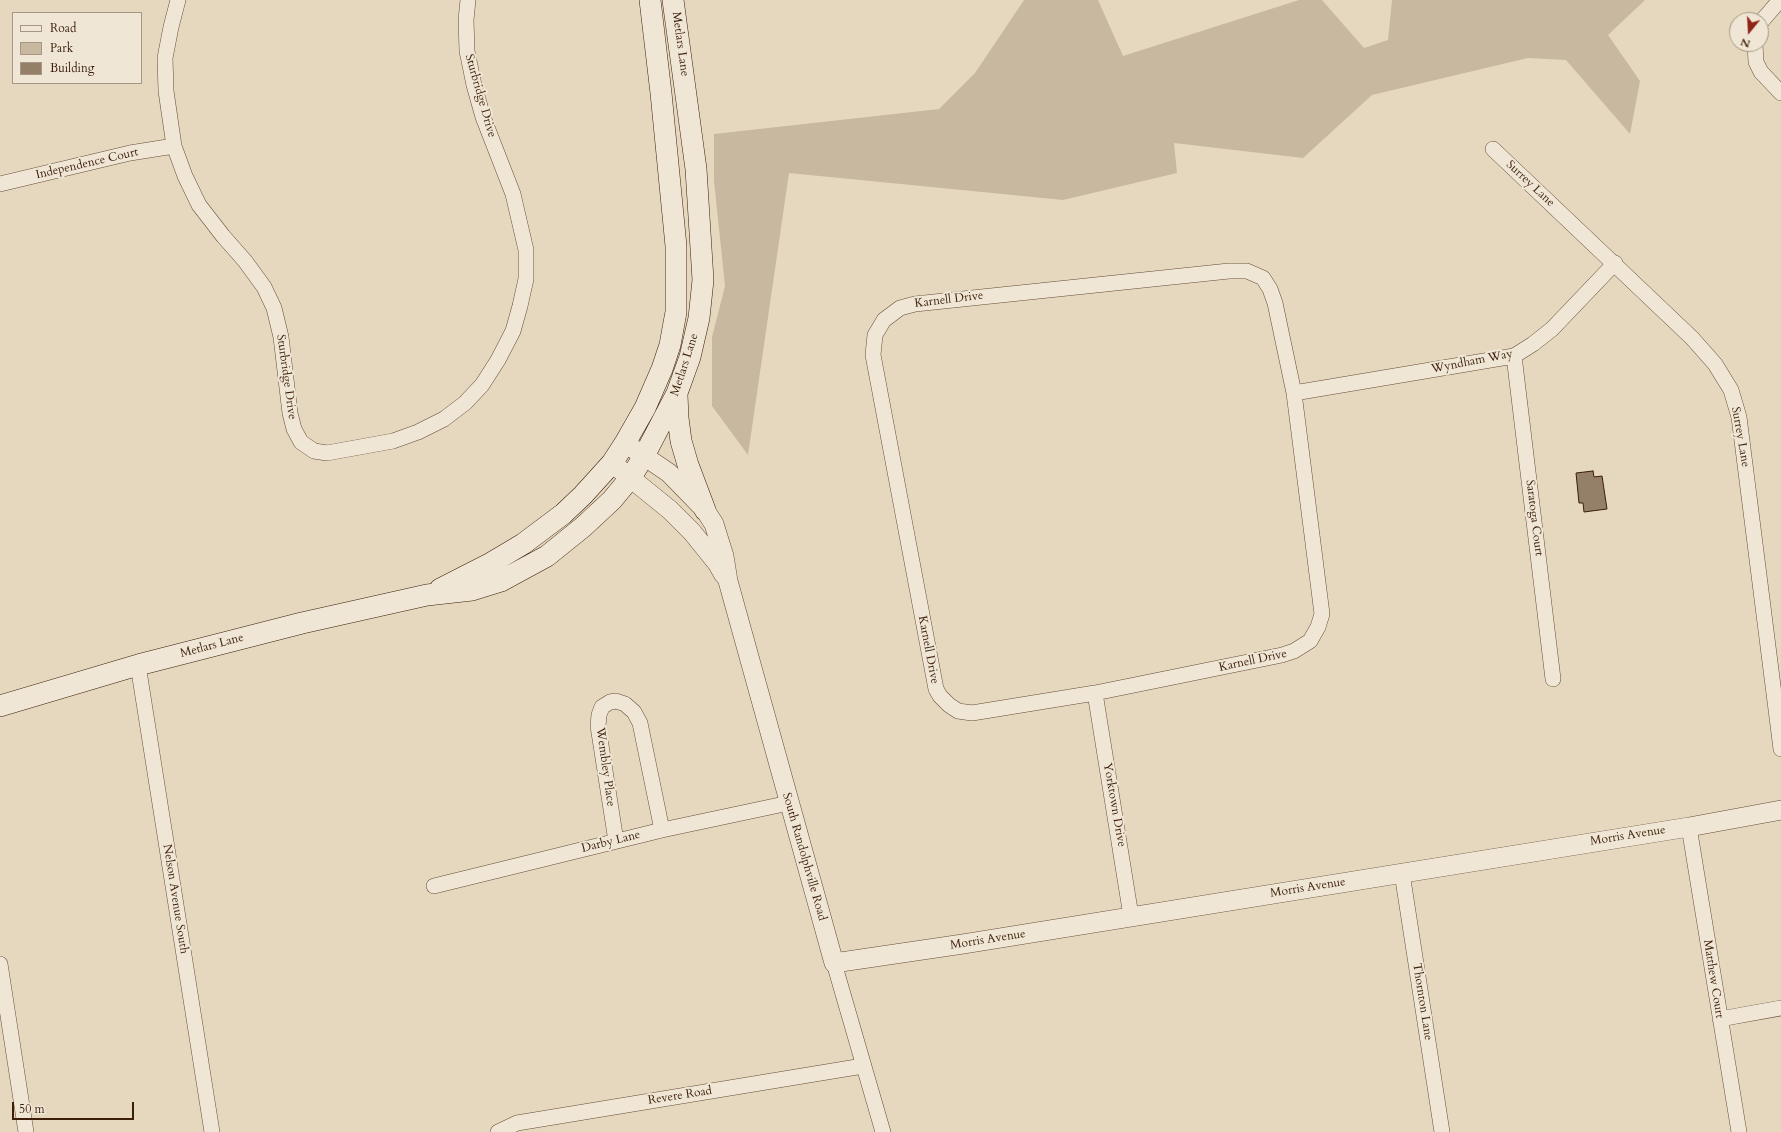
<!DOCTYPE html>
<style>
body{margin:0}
#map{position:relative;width:1781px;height:1132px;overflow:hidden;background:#e6d8bf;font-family:Cardo,serif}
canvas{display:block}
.legend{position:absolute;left:12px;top:12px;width:130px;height:72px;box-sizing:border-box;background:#efe6d5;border:1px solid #a79683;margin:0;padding:5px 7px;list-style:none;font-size:12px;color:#3c1e09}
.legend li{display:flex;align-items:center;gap:8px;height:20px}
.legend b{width:20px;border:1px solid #a79683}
.north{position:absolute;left:1729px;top:12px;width:40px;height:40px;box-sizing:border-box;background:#efe6d5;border:1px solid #a79683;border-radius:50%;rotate:198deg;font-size:11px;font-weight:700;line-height:16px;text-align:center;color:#3c1e09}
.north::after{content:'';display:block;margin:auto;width:14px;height:18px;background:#8f2418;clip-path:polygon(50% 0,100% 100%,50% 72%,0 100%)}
.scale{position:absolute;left:12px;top:1102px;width:122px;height:18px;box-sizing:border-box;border:2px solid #3c1e09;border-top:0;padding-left:5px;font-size:12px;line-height:14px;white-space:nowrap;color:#3c1e09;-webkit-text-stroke:3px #efe6d5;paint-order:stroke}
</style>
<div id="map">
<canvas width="1781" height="1132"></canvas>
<ul class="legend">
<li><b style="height:5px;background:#efe6d5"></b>Road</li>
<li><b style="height:11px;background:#c9b8a0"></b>Park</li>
<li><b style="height:11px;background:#947f68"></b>Building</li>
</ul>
<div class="north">N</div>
<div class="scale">50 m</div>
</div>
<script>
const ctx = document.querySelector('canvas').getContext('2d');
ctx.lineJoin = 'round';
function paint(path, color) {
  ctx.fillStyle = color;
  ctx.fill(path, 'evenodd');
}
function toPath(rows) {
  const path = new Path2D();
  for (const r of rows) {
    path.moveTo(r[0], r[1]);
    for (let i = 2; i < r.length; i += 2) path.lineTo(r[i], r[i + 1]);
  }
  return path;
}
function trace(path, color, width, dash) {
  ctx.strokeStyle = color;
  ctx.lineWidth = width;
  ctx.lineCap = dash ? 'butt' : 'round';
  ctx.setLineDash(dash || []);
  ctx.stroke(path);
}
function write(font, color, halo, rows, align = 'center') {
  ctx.font = font + ' Cardo,serif';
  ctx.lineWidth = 4;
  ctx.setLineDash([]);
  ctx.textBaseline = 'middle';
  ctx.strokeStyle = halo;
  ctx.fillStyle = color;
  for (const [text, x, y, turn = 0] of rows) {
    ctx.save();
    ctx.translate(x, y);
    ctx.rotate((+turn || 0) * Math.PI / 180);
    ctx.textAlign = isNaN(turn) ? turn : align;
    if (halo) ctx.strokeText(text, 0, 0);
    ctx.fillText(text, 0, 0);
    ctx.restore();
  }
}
paint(toPath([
 [1024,0,1098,0,1123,56,1299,0,1322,0,1364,48,1388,40,1392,0,1645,0,1608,35,1640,81,1630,134,1566,60,1528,58,1372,95,1303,158,1174,143,1177,173,1063,200,789,173,748,455,712,406,712,337,725,286,714,181,714,134,939,109,975,73]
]), '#c9b8a0');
const building = toPath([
 [1593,471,1594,477,1602,476,1607,509,1584,512,1583,503,1579,503,1576,473,1593,471]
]);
paint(building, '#947f68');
trace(building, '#3c1e09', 1);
const minor = toPath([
 [178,0,171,27,165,58,166,91,174,146,185,176,199,205,223,236,245,261,264,287,274,308,281,337,290,413,294,429,301,442,314,451,327,453,393,441,418,432,444,419,465,403,482,385,498,360,513,331,520,306,526,279,526,250,513,194,483,117,474,85,467,51,466,20,468,0],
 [1761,22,1780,0],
 [1755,44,1756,62,1761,72,1781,93],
 [1493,149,1692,338,1715,364,1731,390,1739,417,1781,749],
 [0,184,130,153,174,146],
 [1229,271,1247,271,1263,278,1270,289,1275,303,1294,393,1322,614,1318,627,1310,641,1294,651,1282,655,1095,693,972,713,958,711,949,705,940,696,936,689,873,355,875,335,884,320,900,308,915,304,1229,271],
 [1514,356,1553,679],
 [1294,393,1514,356,1533,344,1552,329,1615,263],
 [138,665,212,1132],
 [1095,693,1131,916],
 [1689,827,1739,1132],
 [616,841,598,726,599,715,602,707,610,702,616,701,625,704,634,712,640,723,662,830],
 [1402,873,1442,1132],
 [434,886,662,830,789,803],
 [834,963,883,1132],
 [0,964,26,1132],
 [1720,1019,1781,1008],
 [498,1132,517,1123,863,1066]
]);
const tertiary = toPath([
 [625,443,669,473,705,510,714,524,724,556,728,581,834,963,963,944,1689,827,1781,810],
 [612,463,670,510,692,532,717,563,724,575]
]);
const secondary = toPath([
 [677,395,678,418,681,441,688,465,705,510],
 [440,589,491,563,523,544,563,514,583,495,612,463,625,443,645,408,662,369,670,345,676,312,676,246,661,93,650,0],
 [0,706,138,665,302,623,427,595,472,590,501,581,547,556,583,527,612,500,631,477,644,456,677,393,690,357,699,318,703,280,696,169,673,0]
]);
trace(minor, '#664c36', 16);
trace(tertiary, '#664c36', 20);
trace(secondary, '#3c1e09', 22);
trace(minor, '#efe6d5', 15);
trace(tertiary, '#efe6d5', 19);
trace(secondary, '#efe6d5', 21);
write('12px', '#3c1e09', '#efe6d5', [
 ["Metlars Lane",680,44,82],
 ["Sturbridge Drive",480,96,74],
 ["Independence Court",87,164,-13],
 ["Surrey Lane",1530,184,43],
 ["Karnell Drive",949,300,-7],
 ["Wyndham Way",1472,362,-11],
 ["Metlars Lane",685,365,-72],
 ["Sturbridge Drive",286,377,82],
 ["Surrey Lane",1740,437,80],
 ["Saratoga Court",1534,518,83],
 ["Metlars Lane",212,646,-15],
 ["Karnell Drive",928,650,79],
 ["Karnell Drive",1253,661,-12],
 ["Wembley Place",605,767,82],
 ["Yorktown Drive",1114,805,80],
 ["Morris Avenue",1628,836,-9],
 ["Darby Lane",611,842,-14],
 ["South Randolphville Road",804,857,74],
 ["Morris Avenue",1308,888,-9],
 ["Nelson Avenue South",175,899,81],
 ["Morris Avenue",988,940,-9],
 ["Matthew Court",1713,979,81],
 ["Thornton Lane",1422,1002,81],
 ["Revere Road",680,1096,-9]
]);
</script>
